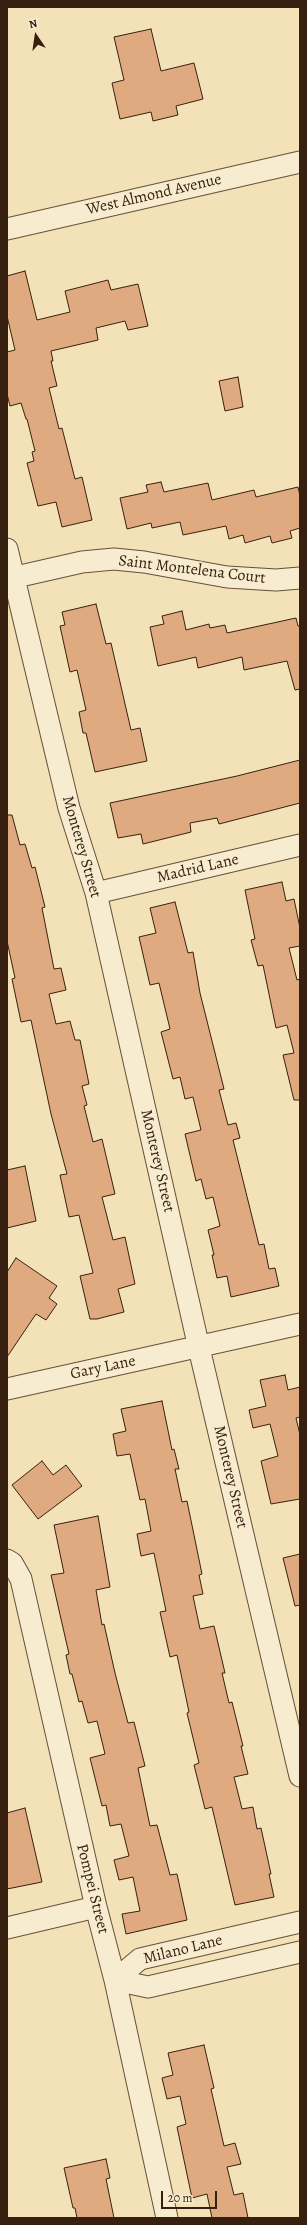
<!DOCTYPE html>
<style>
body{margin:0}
#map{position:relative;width:307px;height:2225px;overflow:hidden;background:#f3e1b7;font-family:Alegreya,serif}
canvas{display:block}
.frame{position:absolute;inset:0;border:8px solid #382010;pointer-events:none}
.north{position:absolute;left:16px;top:16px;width:40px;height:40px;-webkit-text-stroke:3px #f7ecd0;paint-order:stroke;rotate:347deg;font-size:11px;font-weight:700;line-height:16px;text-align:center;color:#382010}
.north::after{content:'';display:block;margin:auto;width:14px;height:18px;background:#382010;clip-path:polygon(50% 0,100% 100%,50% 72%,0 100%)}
.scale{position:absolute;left:161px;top:2191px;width:56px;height:18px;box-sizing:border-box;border:2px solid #382010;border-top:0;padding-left:5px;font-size:12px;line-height:14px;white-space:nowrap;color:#382010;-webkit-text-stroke:3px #f7ecd0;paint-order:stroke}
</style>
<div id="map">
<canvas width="307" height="2225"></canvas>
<div class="frame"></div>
<div class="north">N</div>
<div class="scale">20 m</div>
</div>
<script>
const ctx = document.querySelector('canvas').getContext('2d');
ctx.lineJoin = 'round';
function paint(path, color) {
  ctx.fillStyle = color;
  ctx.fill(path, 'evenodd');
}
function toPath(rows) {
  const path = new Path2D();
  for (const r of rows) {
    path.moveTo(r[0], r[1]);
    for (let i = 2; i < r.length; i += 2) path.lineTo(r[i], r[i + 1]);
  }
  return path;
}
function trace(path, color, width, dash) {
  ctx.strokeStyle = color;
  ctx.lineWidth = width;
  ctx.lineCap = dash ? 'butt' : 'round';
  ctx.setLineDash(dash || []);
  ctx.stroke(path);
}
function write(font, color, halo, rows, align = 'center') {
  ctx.font = font + ' Alegreya,serif';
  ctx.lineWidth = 3;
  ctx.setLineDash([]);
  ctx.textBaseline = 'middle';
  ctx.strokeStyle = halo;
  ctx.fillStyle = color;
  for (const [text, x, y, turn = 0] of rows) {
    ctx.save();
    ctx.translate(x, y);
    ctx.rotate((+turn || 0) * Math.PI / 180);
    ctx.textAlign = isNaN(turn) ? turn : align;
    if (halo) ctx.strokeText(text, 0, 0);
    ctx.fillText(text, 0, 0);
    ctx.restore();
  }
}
const building = toPath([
 [151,29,161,71,194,63,203,99,176,106,178,115,153,121,151,112,120,119,112,83,124,80,114,37,151,29],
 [25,271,37,320,70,312,65,291,108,280,111,290,138,284,148,326,128,330,125,321,96,328,98,340,51,351,53,361,51,361,57,386,49,388,59,429,62,428,75,479,82,477,92,520,62,527,56,502,38,506,27,463,34,461,32,452,35,451,27,419,26,419,21,403,10,406,7,394,7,352,15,350,7,316,7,276,25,271],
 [238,377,243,407,225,411,219,381,238,377],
 [161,482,164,492,208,483,212,500,254,490,256,497,298,487,300,496,300,528,290,531,292,538,272,543,270,536,245,543,243,535,229,539,226,526,183,535,180,522,152,528,151,523,127,529,120,498,148,492,146,485,161,482],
 [96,604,106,644,111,643,131,730,140,728,147,761,95,772,86,733,83,733,79,712,86,710,77,670,70,672,60,626,65,625,62,612,96,604],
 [182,611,186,630,209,624,210,628,225,625,227,633,296,618,298,626,300,626,300,689,295,690,287,661,244,670,242,657,198,668,196,657,158,666,150,627,164,624,162,616,182,611],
 [300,760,300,803,219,824,217,818,190,823,191,832,143,844,141,834,118,838,110,803,237,776,300,760],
 [7,815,12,815,20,845,25,844,32,868,35,867,45,907,42,908,54,969,61,968,66,990,49,994,56,1024,70,1021,75,1040,80,1040,89,1084,82,1086,87,1105,84,1106,93,1142,102,1139,115,1194,102,1197,113,1240,125,1237,135,1284,118,1289,124,1312,97,1319,90,1319,80,1276,93,1273,79,1215,69,1217,60,1175,67,1174,51,1114,31,1020,21,1022,12,979,15,978,7,941,7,815],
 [282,882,286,901,294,899,300,928,300,946,289,948,297,980,300,979,300,1100,294,1100,283,1055,294,1053,287,1025,276,1028,263,965,258,966,251,940,255,939,245,890,282,882],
 [175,902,188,953,193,952,200,993,224,1089,219,1090,228,1125,236,1123,240,1138,233,1140,259,1245,264,1244,269,1269,275,1268,279,1286,231,1297,227,1276,217,1278,212,1255,214,1255,208,1230,220,1226,213,1197,206,1199,201,1179,196,1181,185,1134,201,1130,193,1097,185,1099,180,1077,173,1079,161,1032,170,1029,159,983,150,985,139,937,156,933,150,908,175,902],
 [25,1166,36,1221,7,1228,7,1170,25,1166],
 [16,1258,57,1286,49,1298,57,1304,46,1320,36,1314,7,1357,7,1272,16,1258],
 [285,1375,288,1390,300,1387,300,1417,296,1418,300,1435,300,1499,271,1504,261,1461,278,1456,270,1424,253,1428,249,1410,266,1406,260,1380,285,1375],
 [162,1401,172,1450,174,1449,179,1469,175,1469,182,1502,187,1501,202,1574,199,1575,203,1594,193,1596,200,1629,214,1626,225,1673,222,1673,229,1703,232,1702,243,1746,241,1746,248,1774,234,1777,242,1809,253,1807,257,1829,261,1828,271,1874,269,1874,274,1897,235,1905,212,1807,205,1809,194,1765,199,1763,187,1713,189,1712,177,1655,170,1657,160,1612,166,1611,154,1553,141,1556,137,1534,151,1531,145,1499,140,1500,130,1454,117,1456,113,1434,126,1431,121,1409,162,1401],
 [42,1461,53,1475,66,1465,82,1486,38,1519,12,1485,42,1461],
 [98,1516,110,1587,96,1590,102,1625,104,1624,115,1673,128,1723,134,1722,145,1766,138,1768,150,1826,157,1825,170,1875,177,1874,187,1920,126,1934,122,1914,140,1911,133,1877,119,1880,114,1860,129,1856,121,1824,110,1826,106,1805,102,1806,90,1758,105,1754,97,1721,88,1723,82,1701,79,1702,72,1674,70,1674,66,1655,69,1654,51,1575,64,1573,54,1525,98,1516],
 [300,1554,300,1605,295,1606,283,1558,300,1554],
 [25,1808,42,1882,7,1889,7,1813,25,1808],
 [204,2045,214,2088,211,2089,224,2146,235,2143,241,2164,227,2167,234,2195,243,2193,248,2218,212,2218,207,2194,192,2198,177,2127,186,2124,180,2096,167,2099,162,2078,173,2075,168,2053,204,2045],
 [106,2159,110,2178,106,2179,114,2218,77,2218,75,2208,73,2208,64,2168,106,2159]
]);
paint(building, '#dfaa7f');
trace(building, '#382010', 1);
const street = toPath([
 [7,229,300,162],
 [7,549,69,808,96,893,199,1348,300,1776],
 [7,579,82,562,114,559,144,562,227,577,276,580,300,578],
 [96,893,300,845],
 [7,1389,300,1324],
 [7,1560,12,1563,21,1579,96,1907,115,1980,167,2218],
 [7,1928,96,1907],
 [115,1980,140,1959,300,1922],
 [115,1980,148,1987,300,1952]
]);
trace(street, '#67503a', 23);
trace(street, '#f7ecd0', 21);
write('16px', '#382010', '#f7ecd0', [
 ["West Almond Avenue",154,195,-13],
 ["Saint Montelena Court",192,570,7],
 ["Monterey Street",81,847,74],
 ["Madrid Lane",198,869,-13],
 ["Monterey Street",157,1161,77],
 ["Gary Lane",103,1368,-12],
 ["Monterey Street",230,1477,77],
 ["Pompei Street",92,1889,76],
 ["Milano Lane",183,1950,-14]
]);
</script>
